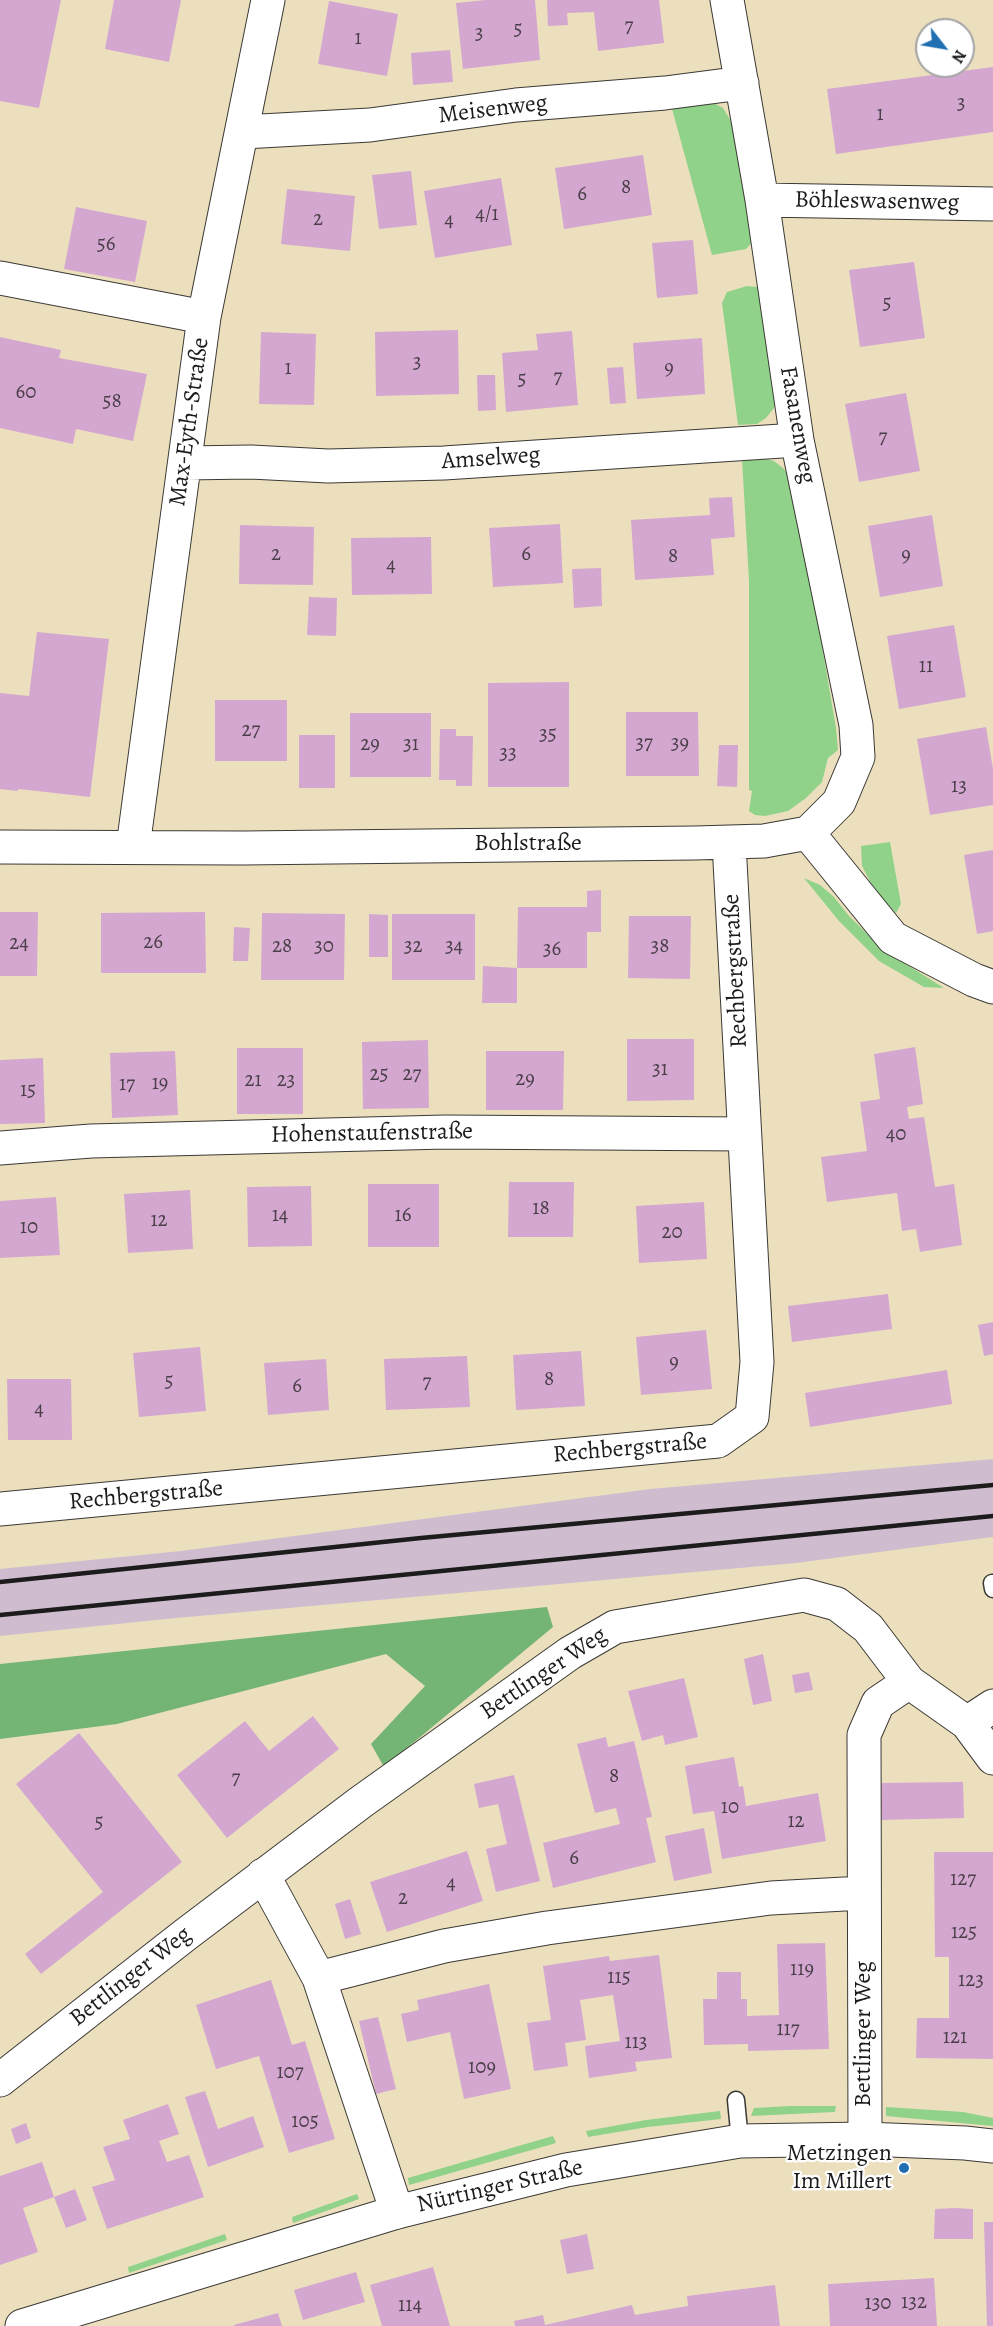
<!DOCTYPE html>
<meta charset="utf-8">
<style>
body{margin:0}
#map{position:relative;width:993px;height:2326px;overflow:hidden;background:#ecdfbe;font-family:Alegreya,serif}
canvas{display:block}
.north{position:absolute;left:915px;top:18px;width:60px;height:60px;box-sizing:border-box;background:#fff;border:2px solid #a4a4a4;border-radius:50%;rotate:121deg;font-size:16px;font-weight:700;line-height:24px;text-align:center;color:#1c1c1c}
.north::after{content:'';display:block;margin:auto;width:21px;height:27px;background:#1f6fb2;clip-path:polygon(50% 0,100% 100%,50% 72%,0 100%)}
</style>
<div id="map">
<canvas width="993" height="2326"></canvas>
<div class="north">N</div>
</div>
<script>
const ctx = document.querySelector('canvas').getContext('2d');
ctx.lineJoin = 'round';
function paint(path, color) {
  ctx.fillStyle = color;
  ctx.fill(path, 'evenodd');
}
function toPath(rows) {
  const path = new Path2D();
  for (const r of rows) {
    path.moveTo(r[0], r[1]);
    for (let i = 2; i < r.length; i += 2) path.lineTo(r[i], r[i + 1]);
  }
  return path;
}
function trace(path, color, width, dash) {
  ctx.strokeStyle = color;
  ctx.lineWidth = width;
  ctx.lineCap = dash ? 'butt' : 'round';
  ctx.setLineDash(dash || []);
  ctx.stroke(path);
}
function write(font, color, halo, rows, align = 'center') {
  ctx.font = font + ' Alegreya,serif';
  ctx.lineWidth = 4.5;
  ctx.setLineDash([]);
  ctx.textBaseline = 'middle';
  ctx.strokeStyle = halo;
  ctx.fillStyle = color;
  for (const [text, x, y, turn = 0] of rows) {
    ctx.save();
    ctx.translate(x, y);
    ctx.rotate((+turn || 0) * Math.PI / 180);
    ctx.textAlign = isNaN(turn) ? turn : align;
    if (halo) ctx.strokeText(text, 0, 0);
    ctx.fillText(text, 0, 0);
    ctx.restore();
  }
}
paint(toPath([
 [993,1459,993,1537,796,1563,176,1618,0,1636,0,1569,181,1551,650,1489]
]), '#cfbdcf');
paint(toPath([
 [712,102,723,108,734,126,756,238,746,249,712,255,671,105],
 [747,286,757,287,764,295,778,398,774,408,766,418,757,424,738,425,722,303,727,292],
 [763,458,774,461,784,469,794,482,836,728,838,750,828,758,822,782,806,798,788,811,765,816,755,815,749,811,752,791,749,790,749,581,742,459],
 [890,842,901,904,896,913,877,895,862,866,861,846],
 [804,878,820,885,833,896,849,916,885,951,944,988,924,987,879,961,839,921],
 [790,2106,836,2106,835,2112,751,2116,754,2108],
 [886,2107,963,2112,993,2118,993,2126,886,2116],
 [720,2111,721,2119,648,2127,588,2137,586,2131,646,2120],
 [553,2136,556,2143,409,2185,408,2178],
 [357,2194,359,2199,293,2223,292,2217],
 [225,2234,227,2240,129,2273,128,2267]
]), '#90d289');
paint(toPath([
 [547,1607,553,1627,384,1767,371,1744,425,1686,386,1654,117,1724,0,1739,0,1664]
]), '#74b475');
paint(toPath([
 [0,0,61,0,39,108,0,101],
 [114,0,181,0,169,62,105,49],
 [486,0,535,0,540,60,463,69,456,3],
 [547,0,659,0,664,43,598,51,594,12,567,13,568,25,548,26],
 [329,1,398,14,387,76,318,64],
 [450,50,453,82,413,85,411,53],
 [993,67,993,132,836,154,827,89],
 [643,155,652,215,564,229,555,168],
 [411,171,417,225,379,229,372,175],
 [501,178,512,245,435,258,424,191],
 [287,189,355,196,350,251,281,244],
 [76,207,147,221,135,282,64,269],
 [693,240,698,294,657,298,652,243],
 [914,262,925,338,860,347,849,270],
 [458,330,459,394,376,396,375,332],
 [572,331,578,405,506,412,502,353,538,350,536,334],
 [261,332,316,334,314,405,259,404],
 [0,337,61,350,59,358,147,374,133,441,76,429,73,444,0,428],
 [702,338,705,394,637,399,633,343],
 [623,367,626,403,610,404,607,368],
 [477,375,495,375,496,410,478,411],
 [906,393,920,471,859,482,845,404],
 [732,497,735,537,711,539,714,575,635,580,631,520,710,515,709,498],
 [932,515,943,586,880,597,868,526],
 [560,524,563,583,493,587,489,528],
 [240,525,314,527,313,585,239,584],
 [431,537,432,594,352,595,351,538],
 [601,568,602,606,574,608,572,569],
 [309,597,337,598,336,636,307,635],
 [954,625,966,697,899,709,887,636],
 [37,632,109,639,90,797,19,789,17,791,0,789,0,693,29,696],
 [569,682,569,787,488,787,488,683],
 [215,700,287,700,287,761,215,761],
 [626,712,698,712,699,776,626,776],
 [350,713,431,713,431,777,350,777],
 [986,727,993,769,993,805,930,815,917,739],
 [440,729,456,729,456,736,473,736,472,786,456,786,456,780,439,780],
 [299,735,335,735,335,788,299,788],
 [719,745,738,745,737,787,717,786],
 [993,850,993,931,977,934,964,855],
 [601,890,601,932,587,932,587,968,517,968,518,907,587,907,587,891],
 [0,912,38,912,37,976,0,976],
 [205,912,206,973,101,973,101,913],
 [262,913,345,914,344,980,261,980],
 [369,914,388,915,388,957,369,957],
 [392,914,475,914,475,980,392,980],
 [629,916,691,916,690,979,628,978],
 [234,927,250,928,248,961,233,961],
 [483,966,517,968,517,1003,482,1003],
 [627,1039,694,1039,694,1100,627,1101],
 [428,1040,429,1108,363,1109,362,1042],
 [915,1047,923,1104,907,1107,909,1119,924,1117,935,1187,954,1184,962,1245,920,1252,916,1229,902,1231,897,1193,827,1202,821,1157,867,1151,860,1102,880,1099,874,1054],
 [237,1048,303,1048,303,1114,237,1114],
 [175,1051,178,1115,112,1118,110,1053],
 [486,1051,564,1051,563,1110,486,1110],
 [43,1058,45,1123,0,1124,0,1060],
 [509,1182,574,1182,573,1237,508,1237],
 [368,1184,439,1184,439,1247,368,1247],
 [311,1186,312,1246,248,1247,247,1187],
 [190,1190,193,1249,128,1253,124,1194],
 [56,1197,60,1255,0,1258,0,1201],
 [704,1202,707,1259,639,1263,636,1206],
 [888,1294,892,1329,792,1342,788,1306],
 [993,1322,993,1354,984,1356,978,1325],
 [706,1330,712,1389,641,1395,636,1337],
 [200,1347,206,1411,139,1417,133,1353],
 [581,1351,585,1406,516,1410,513,1355],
 [467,1356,470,1407,386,1410,384,1359],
 [326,1359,329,1410,268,1415,264,1363],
 [947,1370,952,1404,810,1427,805,1393],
 [7,1379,71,1379,72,1440,8,1440],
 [763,1654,772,1701,753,1705,744,1659],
 [809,1672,813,1690,795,1693,792,1675],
 [684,1678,698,1737,665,1745,663,1735,642,1741,628,1691],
 [313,1716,339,1749,227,1838,177,1775,245,1721,269,1751],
 [79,1733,182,1862,41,1974,25,1954,103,1892,16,1784],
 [606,1737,608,1747,634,1741,652,1817,646,1818,656,1862,553,1888,543,1843,620,1824,616,1808,595,1813,577,1744],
 [734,1757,739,1787,743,1786,746,1806,818,1793,826,1841,722,1859,714,1811,693,1814,685,1766],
 [514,1775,540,1881,496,1892,486,1849,507,1844,498,1804,479,1808,474,1784],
 [963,1782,964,1818,880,1820,879,1783],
 [704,1828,712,1873,674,1881,665,1836],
 [467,1851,483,1901,387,1932,370,1882],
 [934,1852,993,1852,993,2059,916,2058,917,2018,949,2018,949,1957,935,1957],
 [350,1899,361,1934,345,1939,335,1904],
 [825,1943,829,2049,748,2051,748,2044,704,2045,703,1999,717,1999,717,1972,741,1972,741,1999,747,1999,747,2016,779,2015,777,1944],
 [659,1955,672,2058,635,2062,637,2071,589,2078,585,2046,620,2041,613,1995,580,2000,586,2040,565,2043,568,2066,534,2071,527,2023,551,2020,543,1966,609,1956,610,1961],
 [271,1980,292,2045,305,2041,335,2139,289,2153,259,2056,216,2069,196,2005],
 [489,1984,511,2089,464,2099,450,2032,407,2042,401,2014,419,2010,417,2000],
 [378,2017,396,2089,376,2094,359,2021],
 [205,2091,218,2129,253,2116,264,2147,208,2167,185,2097],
 [168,2104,179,2134,159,2141,167,2162,189,2155,204,2197,107,2229,92,2187,115,2180,103,2147,130,2139,123,2120],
 [26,2123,31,2138,16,2144,11,2129],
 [42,2162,54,2197,75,2189,87,2220,66,2228,54,2197,23,2208,38,2252,0,2265,0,2176],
 [955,2208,973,2209,973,2239,934,2239,935,2209],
 [984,2222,993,2222,993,2326,987,2326],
 [587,2234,594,2269,567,2274,560,2240],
 [433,2267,450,2326,382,2326,370,2285],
 [356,2272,365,2302,303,2320,294,2290],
 [934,2278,937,2326,830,2326,828,2284],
 [775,2285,780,2326,515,2326,514,2321,543,2315,545,2325,632,2305,635,2315,688,2306,687,2296],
 [278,2313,282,2326,234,2326,234,2325]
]), '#d4a7d0');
const lane = toPath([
 [992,1583,993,1589],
 [736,2100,740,2141]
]);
const street = toPath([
 [727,0,762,200,797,440,856,725,858,757,839,802,808,833],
 [243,132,370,125,516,105,665,93,742,83],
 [762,200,993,204],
 [0,278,204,317],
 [185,463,251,462,328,466,444,463,797,440],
 [808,833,893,938,974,980,993,987],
 [0,847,243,848,695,843,764,841,808,833],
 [133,847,204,317,268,0],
 [0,1148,91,1141,445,1132,744,1134],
 [0,1509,718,1441,752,1417,757,1362,729,843],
 [967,1723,993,1706],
 [263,1875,319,1978,397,2212],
 [319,1978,444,1946,547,1928,771,1898,863,1893],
 [0,2080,185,1935,361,1802,570,1653,615,1627,804,1595,837,1604,868,1628,909,1682,967,1723,993,1758],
 [865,2139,864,1735,878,1703,909,1682]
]);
const secondary = toPath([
 [22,2326,397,2212,566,2170,740,2141,865,2139,965,2143,993,2146]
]);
trace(lane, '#3b3934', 19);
trace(street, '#3b3934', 35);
trace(secondary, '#3b3934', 35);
trace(lane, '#fff', 16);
trace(street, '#fff', 33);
trace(secondary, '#fff', 33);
trace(toPath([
 [0,1582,421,1538,993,1485],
 [0,1615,993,1516]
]), '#1c1c1c', 4.5);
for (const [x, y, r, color] of [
 [904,2168,6,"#1f6fb2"]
]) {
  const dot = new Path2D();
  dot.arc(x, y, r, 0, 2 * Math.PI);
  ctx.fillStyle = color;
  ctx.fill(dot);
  trace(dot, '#fff', 2);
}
write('21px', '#4a3f49', null, [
 ["7",629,27],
 ["5",518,30],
 ["3",479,34],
 ["1",358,39],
 ["3",961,104],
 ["1",880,115],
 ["8",626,188],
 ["6",582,195],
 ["4/1",487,215],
 ["2",318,220],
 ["4",449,221],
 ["56",106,245],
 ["5",887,304],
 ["3",417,363],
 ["1",288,369],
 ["9",669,369],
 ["7",558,378],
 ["5",522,380],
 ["60",26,393],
 ["58",112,402],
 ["7",883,438],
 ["2",276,555],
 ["6",526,555],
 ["9",906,556],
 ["8",673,557],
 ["4",391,566],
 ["11",926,667],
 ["27",251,731],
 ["35",548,735],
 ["37",644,744],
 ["39",680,744],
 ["29",370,745],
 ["31",411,745],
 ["33",508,754],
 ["13",959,787],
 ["26",153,943],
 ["24",19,944],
 ["28",282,947],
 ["30",324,947],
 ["32",413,947],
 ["34",454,947],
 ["38",660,947],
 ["36",552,950],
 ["31",660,1070],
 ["25",379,1075],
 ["27",412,1075],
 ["29",525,1080],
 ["21",253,1081],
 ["23",286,1081],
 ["19",160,1084],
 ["17",127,1085],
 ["15",28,1091],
 ["40",896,1135],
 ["18",541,1209],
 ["14",280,1216],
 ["16",403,1216],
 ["12",159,1221],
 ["10",29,1228],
 ["20",672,1233],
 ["9",674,1363],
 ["8",549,1380],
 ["5",169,1382],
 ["7",427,1383],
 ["6",297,1387],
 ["4",39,1410],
 ["8",614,1777],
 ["7",236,1779],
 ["10",730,1808],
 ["12",796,1822],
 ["5",99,1823],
 ["6",574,1859],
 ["127",963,1880],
 ["4",451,1884],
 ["2",403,1899],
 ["125",964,1933],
 ["119",802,1970],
 ["115",619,1978],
 ["123",971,1981],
 ["117",788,2030],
 ["121",955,2038],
 ["113",636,2043],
 ["109",482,2068],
 ["107",290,2073],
 ["105",305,2122],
 ["132",914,2303],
 ["130",878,2304],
 ["114",410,2306]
]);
write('24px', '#1c1c1c', '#fff', [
 ["Meisenweg",493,110,-7],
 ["Böhleswasenweg",877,202,1],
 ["Max-Eyth-Straße",190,422,-82],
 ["Fasanenweg",797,425,80],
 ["Amselweg",491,459,-4],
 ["Bohlstraße",528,844],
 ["Rechbergstraße",736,971,-93],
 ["Hohenstaufenstraße",372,1134,-1],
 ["Rechbergstraße",630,1449,-5],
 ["Rechbergstraße",146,1496,-5],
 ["Bettlinger Weg",544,1674,-34],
 ["Bettlinger Weg",131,1977,-38],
 ["Bettlinger Weg",864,2034,-90],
 ["Nürtinger Straße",500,2187,-13]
]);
write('24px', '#1c1c1c', '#fff', [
 ["Metzingen",892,2154],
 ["Im Millert",892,2182]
], 'right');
</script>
